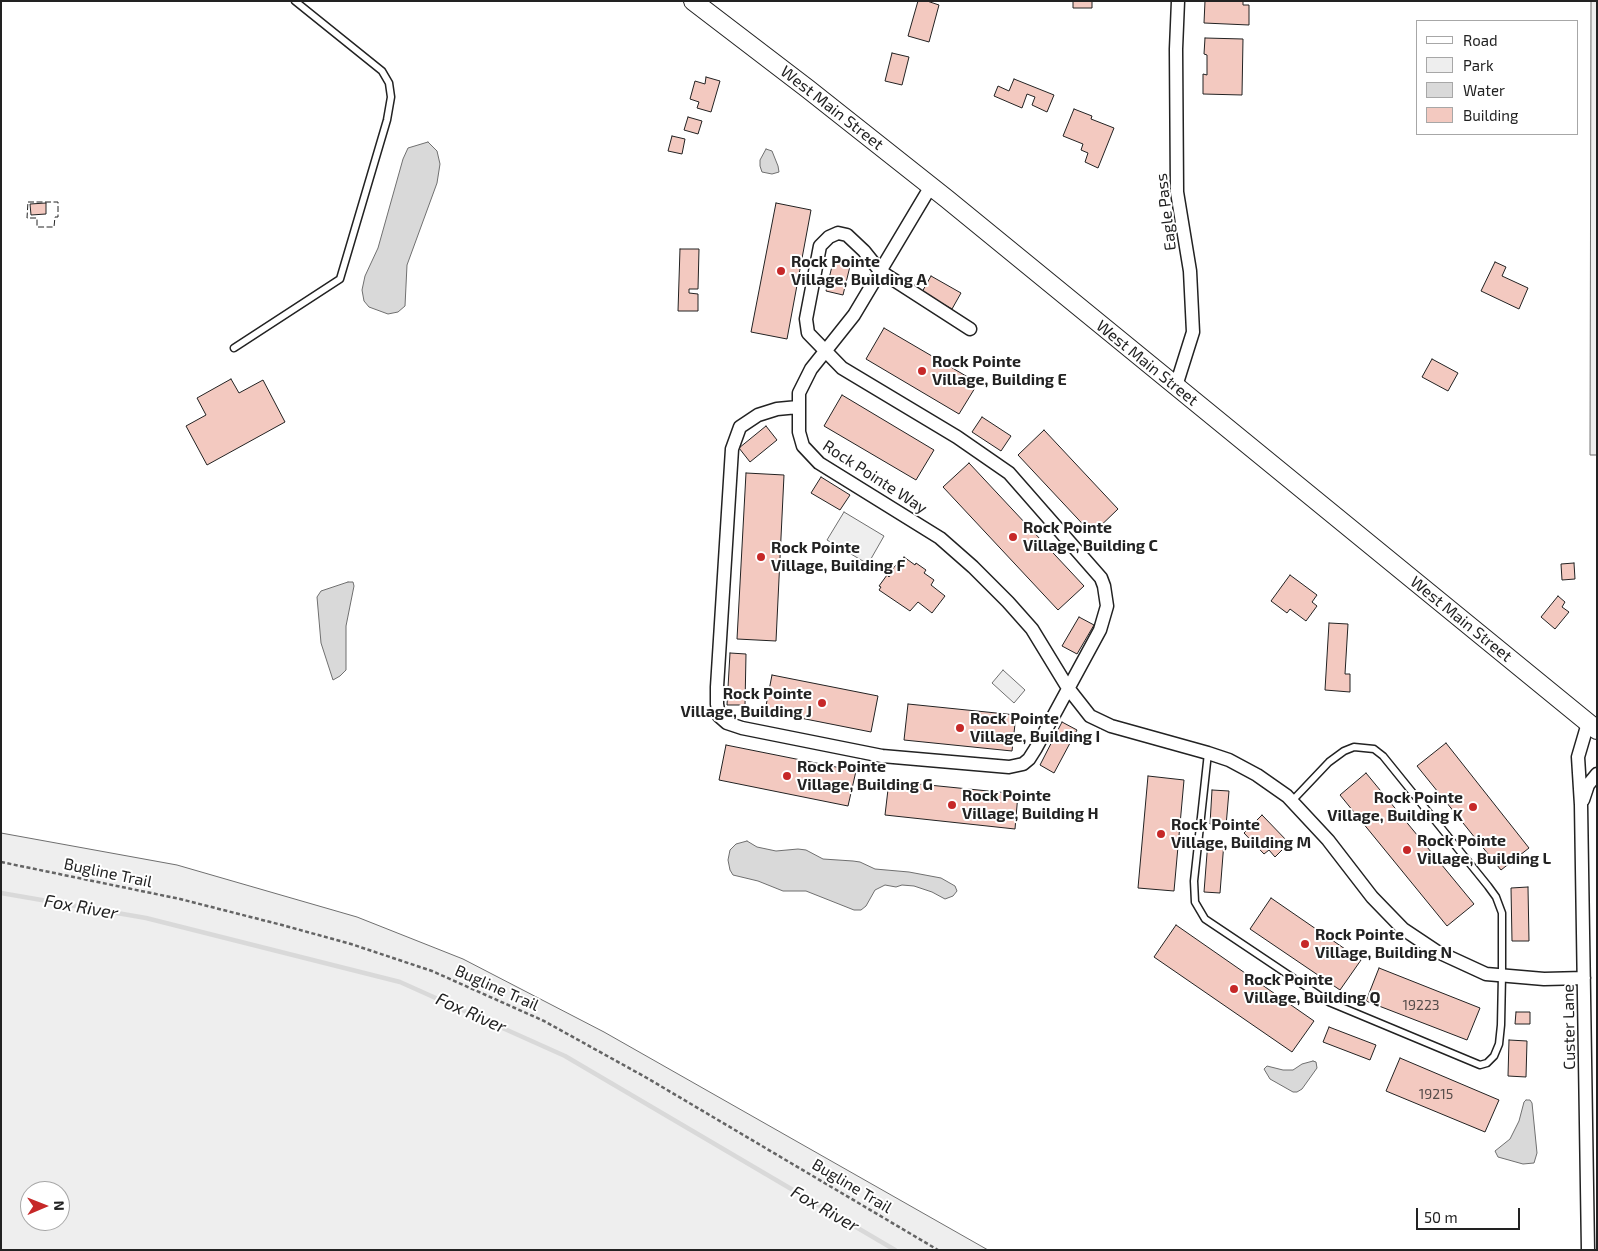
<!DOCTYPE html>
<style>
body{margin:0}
#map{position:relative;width:1598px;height:1251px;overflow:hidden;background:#fff;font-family:"Exo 2",sans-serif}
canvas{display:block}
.frame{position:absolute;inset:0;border:2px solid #222;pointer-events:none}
.legend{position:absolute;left:1416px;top:20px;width:162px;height:115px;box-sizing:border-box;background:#fff;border:1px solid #a7a7a7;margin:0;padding:6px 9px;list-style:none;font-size:15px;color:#222}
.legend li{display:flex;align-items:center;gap:10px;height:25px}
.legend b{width:25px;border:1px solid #a7a7a7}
.north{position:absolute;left:20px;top:1181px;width:50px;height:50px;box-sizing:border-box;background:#fff;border:1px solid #a7a7a7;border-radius:50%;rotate:89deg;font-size:14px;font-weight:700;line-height:20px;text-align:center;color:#222}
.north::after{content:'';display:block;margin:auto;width:18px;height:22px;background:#c62828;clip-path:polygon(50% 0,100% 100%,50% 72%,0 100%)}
.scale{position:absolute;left:1416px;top:1208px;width:104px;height:22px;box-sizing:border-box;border:2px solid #222;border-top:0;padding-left:6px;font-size:15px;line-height:18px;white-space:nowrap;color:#222;-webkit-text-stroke:4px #fff;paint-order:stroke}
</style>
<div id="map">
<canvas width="1598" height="1251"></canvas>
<div class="frame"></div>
<ul class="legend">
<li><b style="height:6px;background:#fff"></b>Road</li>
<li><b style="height:14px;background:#eee"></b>Park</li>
<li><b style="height:14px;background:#d9d9d9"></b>Water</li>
<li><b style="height:14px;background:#f3c9c0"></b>Building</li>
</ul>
<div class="north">N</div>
<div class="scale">50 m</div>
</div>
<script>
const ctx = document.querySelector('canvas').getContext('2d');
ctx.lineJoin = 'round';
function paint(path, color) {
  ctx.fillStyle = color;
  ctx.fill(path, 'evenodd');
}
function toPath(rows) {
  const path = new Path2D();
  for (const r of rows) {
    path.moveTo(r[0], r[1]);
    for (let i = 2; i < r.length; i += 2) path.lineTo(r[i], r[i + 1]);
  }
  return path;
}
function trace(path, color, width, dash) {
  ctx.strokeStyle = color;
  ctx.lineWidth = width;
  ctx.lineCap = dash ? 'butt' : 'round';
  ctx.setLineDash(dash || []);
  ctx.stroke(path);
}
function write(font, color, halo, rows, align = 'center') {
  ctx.font = font + ' "Exo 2",sans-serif';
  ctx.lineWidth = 4;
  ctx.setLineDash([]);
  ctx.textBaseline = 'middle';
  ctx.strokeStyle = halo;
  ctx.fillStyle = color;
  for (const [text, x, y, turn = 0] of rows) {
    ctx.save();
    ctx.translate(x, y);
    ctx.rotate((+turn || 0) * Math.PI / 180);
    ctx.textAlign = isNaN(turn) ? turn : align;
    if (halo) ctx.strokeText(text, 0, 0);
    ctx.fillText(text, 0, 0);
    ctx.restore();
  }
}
const green = toPath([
 [1591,1,1597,1,1597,455,1590,455,1591,1],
 [844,512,884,536,868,564,827,540,844,512],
 [1003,670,1025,690,1014,703,992,683,1003,670],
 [1,833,177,865,357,917,463,959,604,1032,988,1250,1,1250,1,833],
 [30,1191,60,1191,60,1221,30,1221,30,1191]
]);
paint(green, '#eee');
trace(green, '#6f6f6f', 1);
const water = toPath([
 [428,142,437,151,440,164,437,183,407,265,405,306,398,312,388,314,369,307,364,301,362,290,365,276,378,248,403,159,408,148,428,142],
 [766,149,772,151,778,166,779,172,772,174,762,172,760,166,760,160,766,149],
 [348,582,353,582,354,586,346,626,346,670,340,676,333,680,321,643,317,597,321,591,348,582],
 [747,841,757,847,776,851,798,849,806,850,823,859,853,861,860,862,875,869,909,872,941,878,955,886,957,891,953,896,945,899,932,892,914,886,902,885,896,887,885,885,875,890,866,906,861,910,854,910,806,891,783,891,758,881,733,875,730,870,728,860,730,850,736,844,747,841],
 [1313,1061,1316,1062,1317,1068,1302,1089,1297,1092,1293,1092,1270,1079,1264,1069,1267,1066,1283,1070,1293,1070,1302,1064,1313,1061],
 [1526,1100,1530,1100,1532,1103,1537,1153,1534,1163,1523,1164,1498,1157,1495,1151,1510,1139,1519,1121,1524,1102,1526,1100]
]);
paint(water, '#d9d9d9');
trace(water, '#6f6f6f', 1);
trace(toPath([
 [1,893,146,918,400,982,565,1056,895,1250]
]), '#d9d9d9', 4.5);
const building = toPath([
 [918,1,927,1,939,5,929,42,908,36,918,1],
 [1073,1,1092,1,1092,8,1073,8,1073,1],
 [1205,1,1243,1,1243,5,1249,5,1249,25,1204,23,1205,1],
 [1205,38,1243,39,1242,95,1203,94,1203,74,1207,75,1207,55,1204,54,1205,38],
 [892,53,909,57,902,85,885,81,892,53],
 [706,77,720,81,711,112,697,108,699,102,690,99,695,81,705,84,706,77],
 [1014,79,1054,95,1047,112,1032,105,1035,97,1027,94,1022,108,994,96,998,86,1009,91,1014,79],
 [1074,109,1092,116,1091,119,1114,128,1098,168,1085,162,1088,153,1081,150,1083,144,1063,136,1074,109],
 [688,117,702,121,698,134,684,130,688,117],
 [672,136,685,139,682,154,668,151,672,136],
 [46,203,46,214,31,215,30,204,46,203],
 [776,203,811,210,787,339,751,332,776,203],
 [680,249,699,249,698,289,689,289,689,293,698,294,698,311,678,311,680,249],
 [834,258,851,262,843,295,826,291,834,258],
 [1495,262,1506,267,1502,276,1528,288,1519,309,1481,291,1495,262],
 [931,276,961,293,952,309,922,292,931,276],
 [884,328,978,383,959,414,866,359,884,328],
 [1432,359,1458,373,1448,391,1422,377,1432,359],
 [231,379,239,393,263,380,285,422,207,465,186,426,206,415,197,398,231,379],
 [842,395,934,450,916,480,824,426,842,395],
 [982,417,1011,436,1001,451,972,432,982,417],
 [766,426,777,440,750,462,739,448,766,426],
 [1044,430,1118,509,1092,534,1018,455,1044,430],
 [969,463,1084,586,1058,610,943,487,969,463],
 [746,473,784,475,776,641,737,639,746,473],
 [821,477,850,495,840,510,811,493,821,477],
 [904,557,915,565,916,563,926,570,924,573,934,580,931,585,945,596,932,613,918,602,910,611,879,590,881,587,879,586,887,575,889,577,892,573,890,572,902,558,903,559,904,557],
 [1574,563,1575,579,1562,580,1561,564,1574,563],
 [1290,575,1317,595,1312,602,1317,606,1306,621,1290,609,1287,613,1271,601,1290,575],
 [1558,596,1565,602,1562,607,1569,612,1555,629,1541,617,1558,596],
 [1079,617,1094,625,1077,654,1062,646,1079,617],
 [1329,623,1348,624,1345,674,1350,674,1350,692,1325,690,1329,623],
 [730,653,746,654,745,705,727,705,730,653],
 [772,675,878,696,871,732,765,711,772,675],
 [908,704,1016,715,1012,751,904,740,908,704],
 [1062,722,1077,730,1054,773,1040,765,1062,722],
 [1446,743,1529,848,1501,870,1417,766,1446,743],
 [726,745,856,771,848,806,719,780,726,745],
 [1366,773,1474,904,1447,926,1340,795,1366,773],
 [1148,776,1184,780,1174,891,1138,888,1148,776],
 [889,781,1018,794,1015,829,885,815,889,781],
 [1212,790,1229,791,1226,826,1210,824,1212,790],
 [1262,815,1289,843,1275,857,1269,850,1264,854,1244,833,1262,815],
 [1208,841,1224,842,1220,893,1204,892,1208,841],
 [1528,887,1529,941,1512,941,1511,888,1528,887],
 [1271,898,1361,960,1340,990,1250,929,1271,898],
 [1176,925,1314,1021,1292,1052,1154,957,1176,925],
 [1379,968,1480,1008,1467,1040,1366,1001,1379,968],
 [1516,1012,1530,1012,1530,1024,1515,1024,1516,1012],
 [1329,1027,1376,1045,1370,1060,1323,1042,1329,1027],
 [1509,1040,1527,1041,1526,1077,1508,1076,1509,1040],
 [1400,1058,1499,1100,1485,1132,1386,1091,1400,1058]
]);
paint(building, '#f3c9c0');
trace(building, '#222', 1);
const service = toPath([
 [234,348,340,279,387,120,391,97,389,83,382,71,295,1],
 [1208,753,1194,881,1195,902,1205,919,1329,1002,1480,1065,1487,1063,1494,1056,1499,1044,1501,1025,1502,975,1502,913,1496,897,1488,886,1383,756,1374,749,1354,747,1344,751,1329,762,1292,801]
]);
const minor = toPath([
 [931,186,854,315,811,369,799,393,799,432,803,446,819,463,940,538,973,567,1008,602,1032,629,1068,688,1090,716,1111,726,1208,753,1229,760,1257,775,1287,796,1328,840,1372,897,1403,929,1436,951,1486,974,1544,979,1584,978],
 [1176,386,1193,332,1190,271,1177,192,1176,49,1178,1],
 [798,407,777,409,758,415,740,427,732,449,717,687,717,704,719,716,727,723,742,728,882,756,1009,767,1023,764,1029,759,1036,748,1100,630,1107,606,1104,586,1101,578,1009,473,957,437,842,368,808,333,806,319,820,246,829,237,838,233,847,235,864,251,880,271,970,329],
 [1583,800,1588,785,1597,774],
 [1588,1250,1581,805,1578,757,1588,723]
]);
const secondary = toPath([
 [693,1,808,89,947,199,1597,730]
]);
trace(service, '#222', 9);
trace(minor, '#222', 15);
trace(secondary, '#222', 20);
trace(toPath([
 [1,862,180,899,282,925,351,944,432,971,544,1021,647,1078,938,1250]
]), '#646464', 2.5, [4, 2.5]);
trace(service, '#fff', 6);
trace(minor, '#fff', 12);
trace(secondary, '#fff', 18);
trace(toPath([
 [28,202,58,202,58,217,55,217,54,227,37,227,37,218,27,218,28,202]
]), '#222', 1, [6, 2.5]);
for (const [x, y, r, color] of [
 [781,271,5,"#c62828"],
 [922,371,5,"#c62828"],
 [1013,537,5,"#c62828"],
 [761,557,5,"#c62828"],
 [822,703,5,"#c62828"],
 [960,728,5,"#c62828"],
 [787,776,5,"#c62828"],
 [952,805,5,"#c62828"],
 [1473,807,5,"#c62828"],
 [1161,834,5,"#c62828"],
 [1407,850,5,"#c62828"],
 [1305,944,5,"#c62828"],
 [1234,989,5,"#c62828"]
]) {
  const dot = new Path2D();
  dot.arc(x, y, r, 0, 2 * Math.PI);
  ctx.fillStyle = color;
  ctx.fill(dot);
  trace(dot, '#fff', 2);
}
write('14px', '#564c4a', null, [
 ["19223",1421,1005],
 ["19215",1436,1094]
]);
write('16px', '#222', '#fff', [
 ["West Main Street",832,108,38],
 ["Eagle Pass",1166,212,-97],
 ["West Main Street",1147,363,39],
 ["Rock Pointe Way",875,477,33],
 ["West Main Street",1461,619,39],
 ["Bugline Trail",108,873,12],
 ["Bugline Trail",497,988,24],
 ["Custer Lane",1569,1027,-91],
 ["Bugline Trail",852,1186,31]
]);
write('bold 16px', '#222', '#fff', [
 ["Rock Pointe",791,262],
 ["Village, Building A",791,280],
 ["Rock Pointe",932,362],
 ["Village, Building E",932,380],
 ["Rock Pointe",1023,528],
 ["Village, Building C",1023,546],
 ["Rock Pointe",771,548],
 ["Village, Building F",771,566],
 ["Rock Pointe",812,694,"right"],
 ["Village, Building J",812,712,"right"],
 ["Rock Pointe",970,719],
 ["Village, Building I",970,737],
 ["Rock Pointe",797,767],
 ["Village, Building G",797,785],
 ["Rock Pointe",962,796],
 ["Village, Building H",962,814],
 ["Rock Pointe",1463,798,"right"],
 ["Village, Building K",1463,816,"right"],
 ["Rock Pointe",1171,825],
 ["Village, Building M",1171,843],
 ["Rock Pointe",1417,841],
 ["Village, Building L",1417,859],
 ["Rock Pointe",1315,935],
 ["Village, Building N",1315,953],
 ["Rock Pointe",1244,980],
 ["Village, Building Q",1244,998]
], 'left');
write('italic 18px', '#222', '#fff', [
 ["Fox River",81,907,10],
 ["Fox River",471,1013,24],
 ["Fox River",825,1209,30]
]);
</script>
